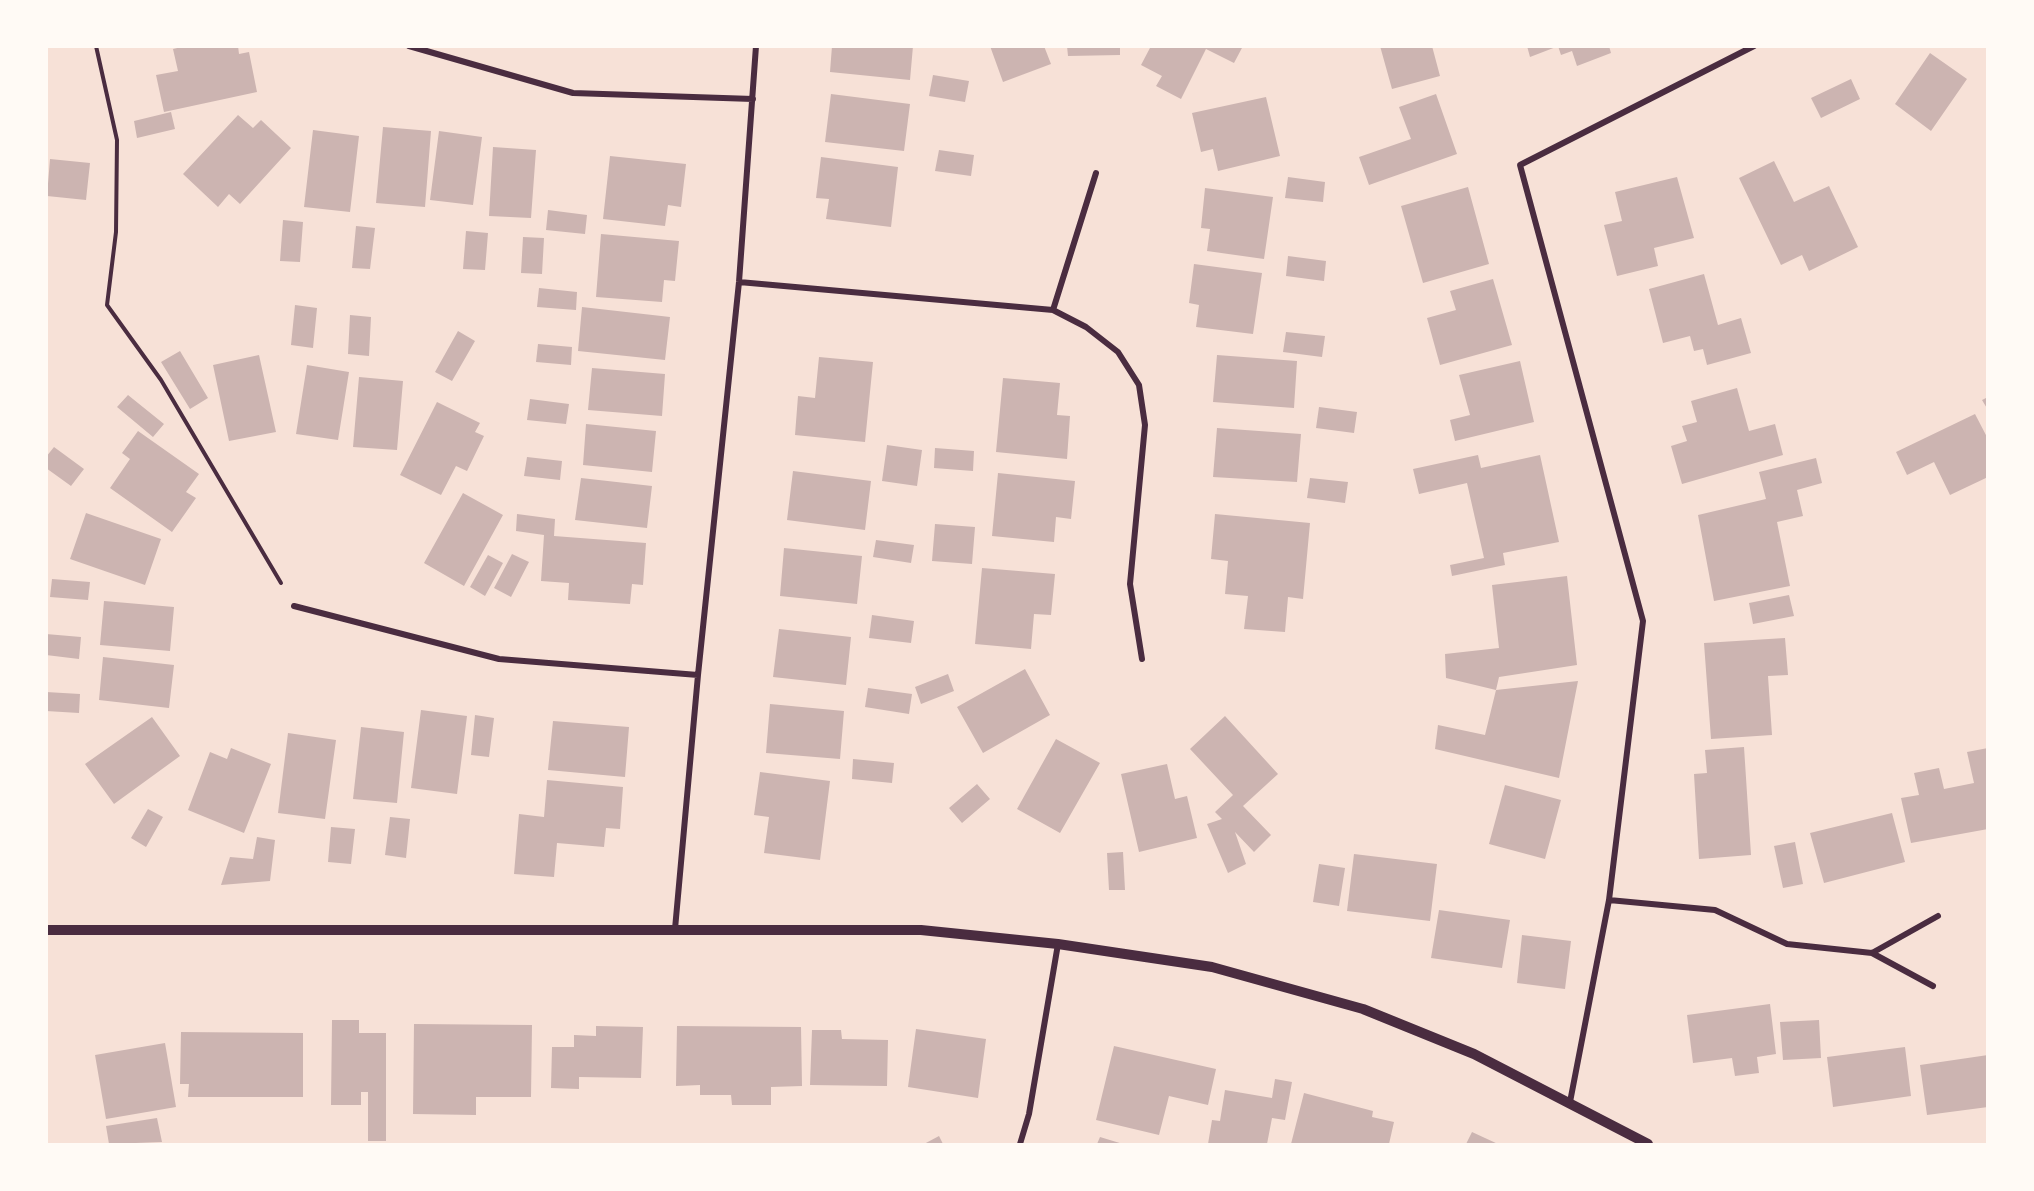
<!DOCTYPE html>
<style>
body{margin:0}
#map{position:relative;width:2034px;height:1191px;overflow:hidden;background:#f7e1d7;font-family:Montserrat,sans-serif}
canvas{display:block}
.frame{position:absolute;inset:0;border:48px solid #fffaf5;pointer-events:none}
</style>
<div id="map">
<canvas width="2034" height="1191"></canvas>
<div class="frame"></div>
</div>
<script>
const ctx = document.querySelector('canvas').getContext('2d');
ctx.lineJoin = 'round';
function paint(path, color) {
  ctx.fillStyle = color;
  ctx.fill(path, 'evenodd');
}
function toPath(rows) {
  const path = new Path2D();
  for (const r of rows) {
    path.moveTo(r[0], r[1]);
    for (let i = 2; i < r.length; i += 2) path.lineTo(r[i], r[i + 1]);
  }
  return path;
}
function trace(path, color, width, dash) {
  ctx.strokeStyle = color;
  ctx.lineWidth = width;
  ctx.lineCap = dash ? 'butt' : 'round';
  ctx.setLineDash(dash || []);
  ctx.stroke(path);
}
paint(toPath([
 [186,46,238,46,239,54,249,52,257,92,164,112,156,75,178,71,173,49],
 [832,46,913,46,910,80,830,72],
 [990,46,1044,46,1051,64,1003,82],
 [1067,46,1120,46,1120,55,1068,56],
 [1151,46,1243,46,1234,63,1206,49,1181,99,1156,86,1162,76,1141,65],
 [1380,46,1432,46,1440,76,1392,89],
 [1527,46,1556,46,1556,47,1530,57],
 [1558,46,1609,46,1611,53,1577,66,1572,51,1561,55],
 [1930,53,1967,79,1931,131,1895,104],
 [933,75,969,81,965,102,929,96],
 [1851,79,1860,99,1821,118,1811,98],
 [831,94,910,104,904,151,825,142],
 [1436,94,1457,154,1369,185,1359,157,1411,139,1399,107],
 [1266,97,1280,156,1218,171,1213,149,1201,152,1192,113],
 [171,112,175,129,137,138,134,121],
 [238,115,253,128,261,120,291,148,240,204,229,194,218,207,183,174],
 [383,127,431,131,425,207,376,203],
 [313,130,359,136,350,212,304,207],
 [439,131,482,137,473,205,430,200],
 [493,147,536,150,531,218,489,216],
 [939,150,974,155,971,176,935,171],
 [610,156,686,164,681,207,668,205,665,226,603,219],
 [821,157,898,167,891,227,826,219,829,199,816,198],
 [50,159,90,163,86,200,47,196],
 [1774,161,1794,202,1829,186,1858,247,1809,271,1802,255,1781,265,1739,178],
 [1288,177,1325,182,1323,202,1285,198],
 [1677,177,1694,238,1654,248,1658,266,1617,276,1604,225,1622,221,1615,192],
 [1468,187,1489,264,1423,283,1401,206],
 [1205,188,1273,197,1264,259,1207,251,1210,229,1201,228],
 [548,210,587,215,585,234,546,230],
 [283,220,303,222,300,262,280,261],
 [356,226,375,228,370,269,352,268],
 [466,231,488,233,485,270,463,269],
 [601,234,679,241,675,281,664,280,662,302,596,297],
 [523,237,544,238,542,274,521,273],
 [1288,256,1326,261,1324,281,1286,276],
 [1194,264,1262,273,1253,334,1196,327,1199,305,1189,303],
 [1704,274,1718,325,1741,318,1751,353,1707,365,1703,349,1694,351,1690,336,1663,343,1649,289],
 [1493,279,1512,345,1440,365,1427,318,1456,310,1450,291],
 [539,288,577,292,576,310,537,307],
 [295,305,317,308,313,348,291,345],
 [582,307,670,317,665,360,578,351],
 [350,315,371,317,369,356,348,354],
 [458,331,475,341,452,381,435,372],
 [1286,332,1325,336,1322,357,1283,352],
 [538,344,572,347,571,365,536,362],
 [180,351,208,398,190,409,161,362],
 [259,355,276,432,229,441,213,365],
 [1217,355,1297,361,1294,408,1213,402],
 [819,357,873,362,865,442,795,435,798,396,815,398],
 [1520,361,1534,422,1455,441,1450,420,1470,415,1459,375],
 [307,365,349,372,338,440,296,434],
 [592,368,665,374,662,416,588,410],
 [359,377,403,381,397,450,353,447],
 [1003,378,1060,383,1057,415,1070,416,1067,459,996,452],
 [1737,388,1749,431,1775,424,1783,455,1682,484,1671,446,1687,441,1682,426,1697,422,1691,401],
 [128,395,164,424,153,437,117,407],
 [1988,397,1988,410,1982,400],
 [530,399,569,404,566,424,527,420],
 [437,402,480,423,475,432,484,436,467,471,456,466,441,495,400,475],
 [1319,407,1357,412,1354,433,1316,428],
 [1975,414,1988,439,1988,477,1950,495,1934,462,1907,475,1896,452],
 [586,424,656,431,652,472,583,465],
 [1217,428,1301,434,1297,482,1213,477],
 [138,431,199,474,186,492,196,498,172,532,110,488,130,459,122,453],
 [887,445,922,450,917,486,882,481],
 [54,447,84,469,71,486,46,468,46,457],
 [935,448,974,451,973,471,934,468],
 [1478,455,1481,468,1540,455,1559,542,1503,553,1505,565,1452,576,1450,565,1484,558,1467,483,1419,494,1413,469],
 [527,457,562,461,560,480,524,476],
 [1816,458,1822,483,1797,490,1803,516,1777,522,1790,586,1714,601,1698,515,1766,499,1759,472],
 [793,471,871,481,865,530,787,520],
 [998,473,1075,481,1071,519,1056,517,1054,542,992,536],
 [581,478,652,486,647,528,575,520],
 [1310,478,1348,482,1345,503,1307,498],
 [463,493,503,515,464,586,424,563],
 [86,513,161,539,145,585,70,559],
 [517,514,555,519,554,536,646,543,643,585,632,584,630,604,568,600,569,583,541,581,544,535,516,531],
 [1215,514,1310,523,1303,599,1288,597,1285,632,1244,629,1248,596,1225,594,1228,561,1211,559],
 [935,524,975,527,972,564,932,561],
 [876,540,914,545,911,563,873,557],
 [784,548,862,556,857,604,780,596],
 [512,554,529,562,511,597,494,588],
 [488,555,503,563,485,596,470,587],
 [982,568,1055,574,1051,615,1034,614,1031,649,975,644],
 [1567,576,1577,665,1499,677,1496,690,1578,681,1559,778,1435,749,1438,725,1485,735,1496,690,1446,678,1445,654,1499,648,1492,585],
 [52,579,90,582,88,600,50,597],
 [1789,595,1794,616,1753,624,1749,603],
 [104,601,174,607,170,651,100,645],
 [872,615,914,621,911,643,869,638],
 [779,629,851,637,846,685,773,677],
 [46,634,81,637,79,659,46,655],
 [1785,638,1788,675,1768,676,1772,735,1711,739,1704,643],
 [103,657,174,665,169,708,99,700],
 [1025,669,1050,715,983,753,957,707],
 [948,674,954,691,921,704,915,687],
 [868,688,912,694,909,714,865,707],
 [46,692,80,694,79,713,46,711],
 [770,704,844,711,840,759,766,753],
 [421,710,467,716,457,794,411,788],
 [475,715,494,718,489,757,471,755],
 [1225,716,1278,774,1243,806,1271,835,1254,852,1235,832,1246,864,1228,873,1207,824,1222,819,1215,812,1233,795,1190,749],
 [152,717,180,756,114,804,85,764],
 [553,721,629,727,625,777,548,770],
 [361,727,404,732,397,803,353,799],
 [288,733,336,740,325,819,278,813],
 [1056,739,1100,763,1060,833,1017,809],
 [1744,747,1751,855,1699,859,1694,774,1707,773,1705,750],
 [231,748,271,764,244,833,188,810,210,752,227,759],
 [1988,748,1988,829,1911,843,1901,798,1919,795,1914,773,1939,768,1944,789,1974,783,1967,752],
 [853,759,894,763,892,783,852,779],
 [1167,764,1175,799,1187,796,1197,838,1139,852,1121,774],
 [760,772,830,781,820,860,764,853,769,817,754,815],
 [547,780,623,787,620,829,606,828,604,847,557,843,554,877,514,874,519,814,544,817],
 [977,784,990,799,962,823,949,808],
 [1505,785,1561,800,1545,859,1489,844],
 [148,809,163,817,146,847,131,838],
 [1892,813,1905,862,1824,883,1810,833],
 [390,817,410,819,406,858,385,855],
 [331,827,355,829,351,864,328,862],
 [257,837,275,840,270,881,221,885,230,857,253,859],
 [1795,842,1803,884,1783,888,1774,846],
 [1123,852,1125,890,1109,890,1107,853],
 [1354,854,1437,864,1430,921,1347,911],
 [1319,864,1345,868,1339,906,1313,902],
 [1439,910,1510,920,1502,968,1431,958],
 [1522,935,1571,941,1565,989,1517,983],
 [1770,1004,1776,1054,1757,1057,1759,1073,1735,1076,1732,1058,1693,1063,1687,1015],
 [332,1020,359,1020,359,1033,386,1033,386,1141,368,1141,368,1092,361,1092,361,1105,331,1105],
 [1819,1020,1821,1058,1783,1060,1780,1022],
 [414,1024,532,1025,531,1097,476,1097,476,1115,413,1114],
 [596,1026,643,1027,641,1078,579,1077,579,1089,551,1088,552,1047,574,1047,574,1035,596,1036],
 [677,1026,801,1027,802,1086,771,1087,771,1105,732,1105,731,1095,700,1095,700,1085,676,1086],
 [916,1029,986,1039,978,1098,908,1087],
 [812,1030,841,1030,842,1039,888,1040,887,1086,810,1085],
 [181,1032,303,1033,303,1097,188,1097,189,1084,180,1084],
 [165,1043,176,1107,106,1119,95,1055],
 [1114,1046,1216,1069,1208,1105,1169,1096,1159,1135,1096,1120],
 [1905,1047,1911,1096,1833,1107,1827,1057],
 [1988,1055,1988,1107,1927,1115,1920,1065],
 [1275,1079,1292,1082,1285,1120,1272,1118,1267,1144,1208,1144,1212,1120,1220,1121,1225,1090,1272,1098],
 [1304,1093,1373,1111,1372,1117,1394,1122,1389,1144,1291,1144],
 [157,1118,162,1142,109,1144,106,1126],
 [1472,1132,1498,1144,1466,1144],
 [939,1136,943,1144,924,1144],
 [1100,1137,1123,1144,1097,1144]
]), '#ccb4b1');
trace(toPath([
 [96,46,117,140,116,232,107,305,161,380,281,583]
]), '#4a2c40', 4);
trace(toPath([
 [409,46,573,93,753,99],
 [739,282,1053,310,1086,327,1118,352,1139,385,1145,425,1130,584,1142,659],
 [1053,310,1096,173],
 [294,606,499,659,698,675],
 [1609,900,1715,910,1787,944,1872,953,1938,916],
 [675,929,698,675,739,282,756,46],
 [1872,953,1933,986],
 [1570,1102,1609,900,1643,621,1520,165,1754,46],
 [1020,1144,1029,1114,1058,944]
]), '#4a2c40', 6);
trace(toPath([
 [46,930,921,930,1058,944,1212,967,1363,1009,1474,1054,1648,1144]
]), '#4a2c40', 10);
</script>
